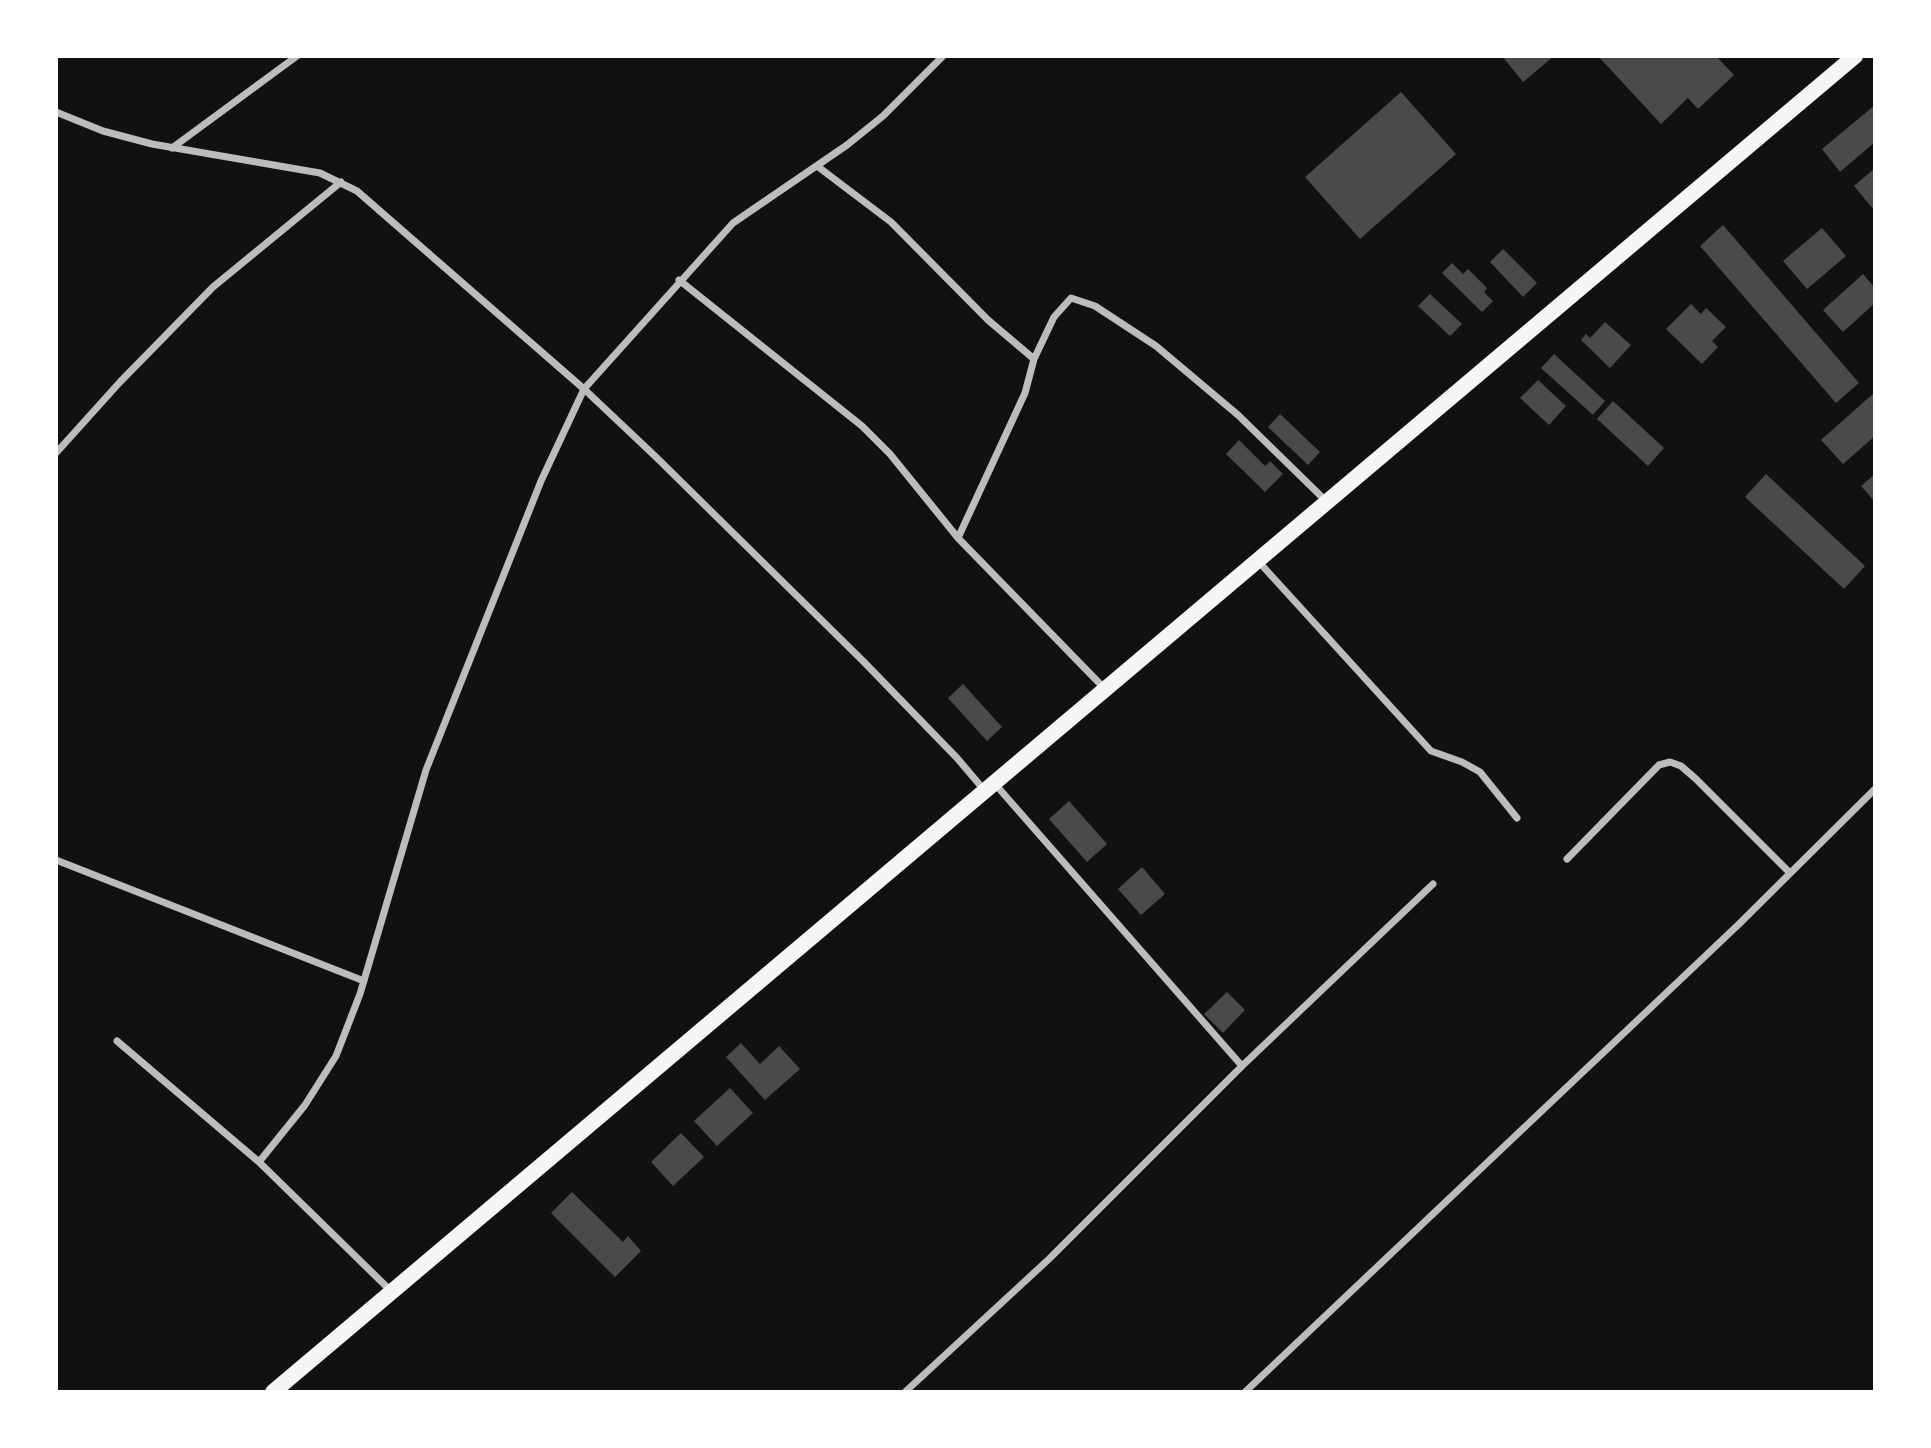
<!DOCTYPE html>
<style>
body{margin:0}
#map{position:relative;width:1931px;height:1448px;overflow:hidden;background:#111;font-family:"Golos Text",sans-serif}
canvas{display:block}
.frame{position:absolute;inset:0;border:58px solid #fff;pointer-events:none}
</style>
<div id="map">
<canvas width="1931" height="1448"></canvas>
<div class="frame"></div>
</div>
<script>
const ctx = document.querySelector('canvas').getContext('2d');
ctx.lineJoin = 'round';
function paint(path, color) {
  ctx.fillStyle = color;
  ctx.fill(path, 'evenodd');
}
function toPath(rows) {
  const path = new Path2D();
  for (const r of rows) {
    path.moveTo(r[0], r[1]);
    for (let i = 2; i < r.length; i += 2) path.lineTo(r[i], r[i + 1]);
  }
  return path;
}
function trace(path, color, width, dash) {
  ctx.strokeStyle = color;
  ctx.lineWidth = width;
  ctx.lineCap = dash ? 'butt' : 'round';
  ctx.setLineDash(dash || []);
  ctx.stroke(path);
}
paint(toPath([
 [1502,56,1554,56,1523,82],
 [1598,56,1716,56,1734,75,1698,109,1688,98,1661,124],
 [1401,92,1456,154,1360,239,1305,177],
 [1875,105,1875,142,1840,172,1822,149],
 [1875,168,1875,208,1873,209,1854,186],
 [1723,225,1859,383,1836,403,1700,246],
 [1822,228,1846,256,1807,289,1783,261],
 [1503,249,1537,283,1523,297,1490,262],
 [1452,263,1463,274,1468,269,1487,288,1484,292,1493,301,1482,312,1442,273],
 [1863,274,1875,288,1875,303,1843,332,1823,310],
 [1430,294,1462,324,1450,336,1418,306],
 [1691,304,1701,314,1706,308,1726,327,1712,341,1718,347,1702,364,1666,329],
 [1605,322,1631,345,1610,368,1581,340,1586,334,1590,338],
 [1554,354,1605,401,1593,415,1541,368],
 [1538,380,1566,406,1549,425,1520,398],
 [1875,392,1875,436,1843,464,1821,440],
 [1613,401,1664,448,1648,466,1597,419],
 [1280,414,1320,452,1308,465,1268,427],
 [1239,440,1265,466,1270,461,1283,474,1265,492,1226,454],
 [1766,474,1865,566,1844,589,1745,497],
 [1875,474,1875,502,1861,486],
 [963,684,1002,727,987,741,948,698],
 [1069,801,1107,844,1087,862,1049,819],
 [1142,867,1165,894,1141,915,1118,889],
 [1227,992,1245,1010,1223,1033,1204,1014],
 [741,1043,760,1064,779,1046,800,1069,765,1100,726,1057],
 [730,1088,753,1113,717,1146,694,1121],
 [681,1133,704,1157,673,1186,651,1162],
 [572,1192,623,1242,628,1236,641,1251,615,1277,551,1213]
]), '#4a4a4a');
trace(toPath([
 [56,112,103,131,152,144,320,173,357,191,584,389,656,457,863,661,957,758,985,791],
 [172,148,297,56],
 [817,166,891,222,988,320,1034,359],
 [679,280,862,426,890,454,958,538],
 [56,453,120,382,213,287,341,182],
 [1258,561,1431,751,1462,762,1480,772,1517,818],
 [1105,689,958,538,1025,393,1034,359,1054,317,1071,298,1095,306,1156,346,1238,415,1326,501],
 [995,784,1242,1066],
 [1567,859,1659,765,1670,762,1681,766,1696,779,1790,873],
 [56,860,364,981],
 [117,1041,259,1162,391,1291],
 [259,1162,305,1105,336,1056,360,994,426,770,541,481,584,389,733,223,847,145,883,116,943,56],
 [905,1392,1049,1259,1242,1066,1433,884],
 [1245,1392,1738,925,1875,789]
]), '#bcbcbc', 7);
trace(toPath([
 [273,1392,1855,56]
]), '#f5f5f5', 16);
</script>
